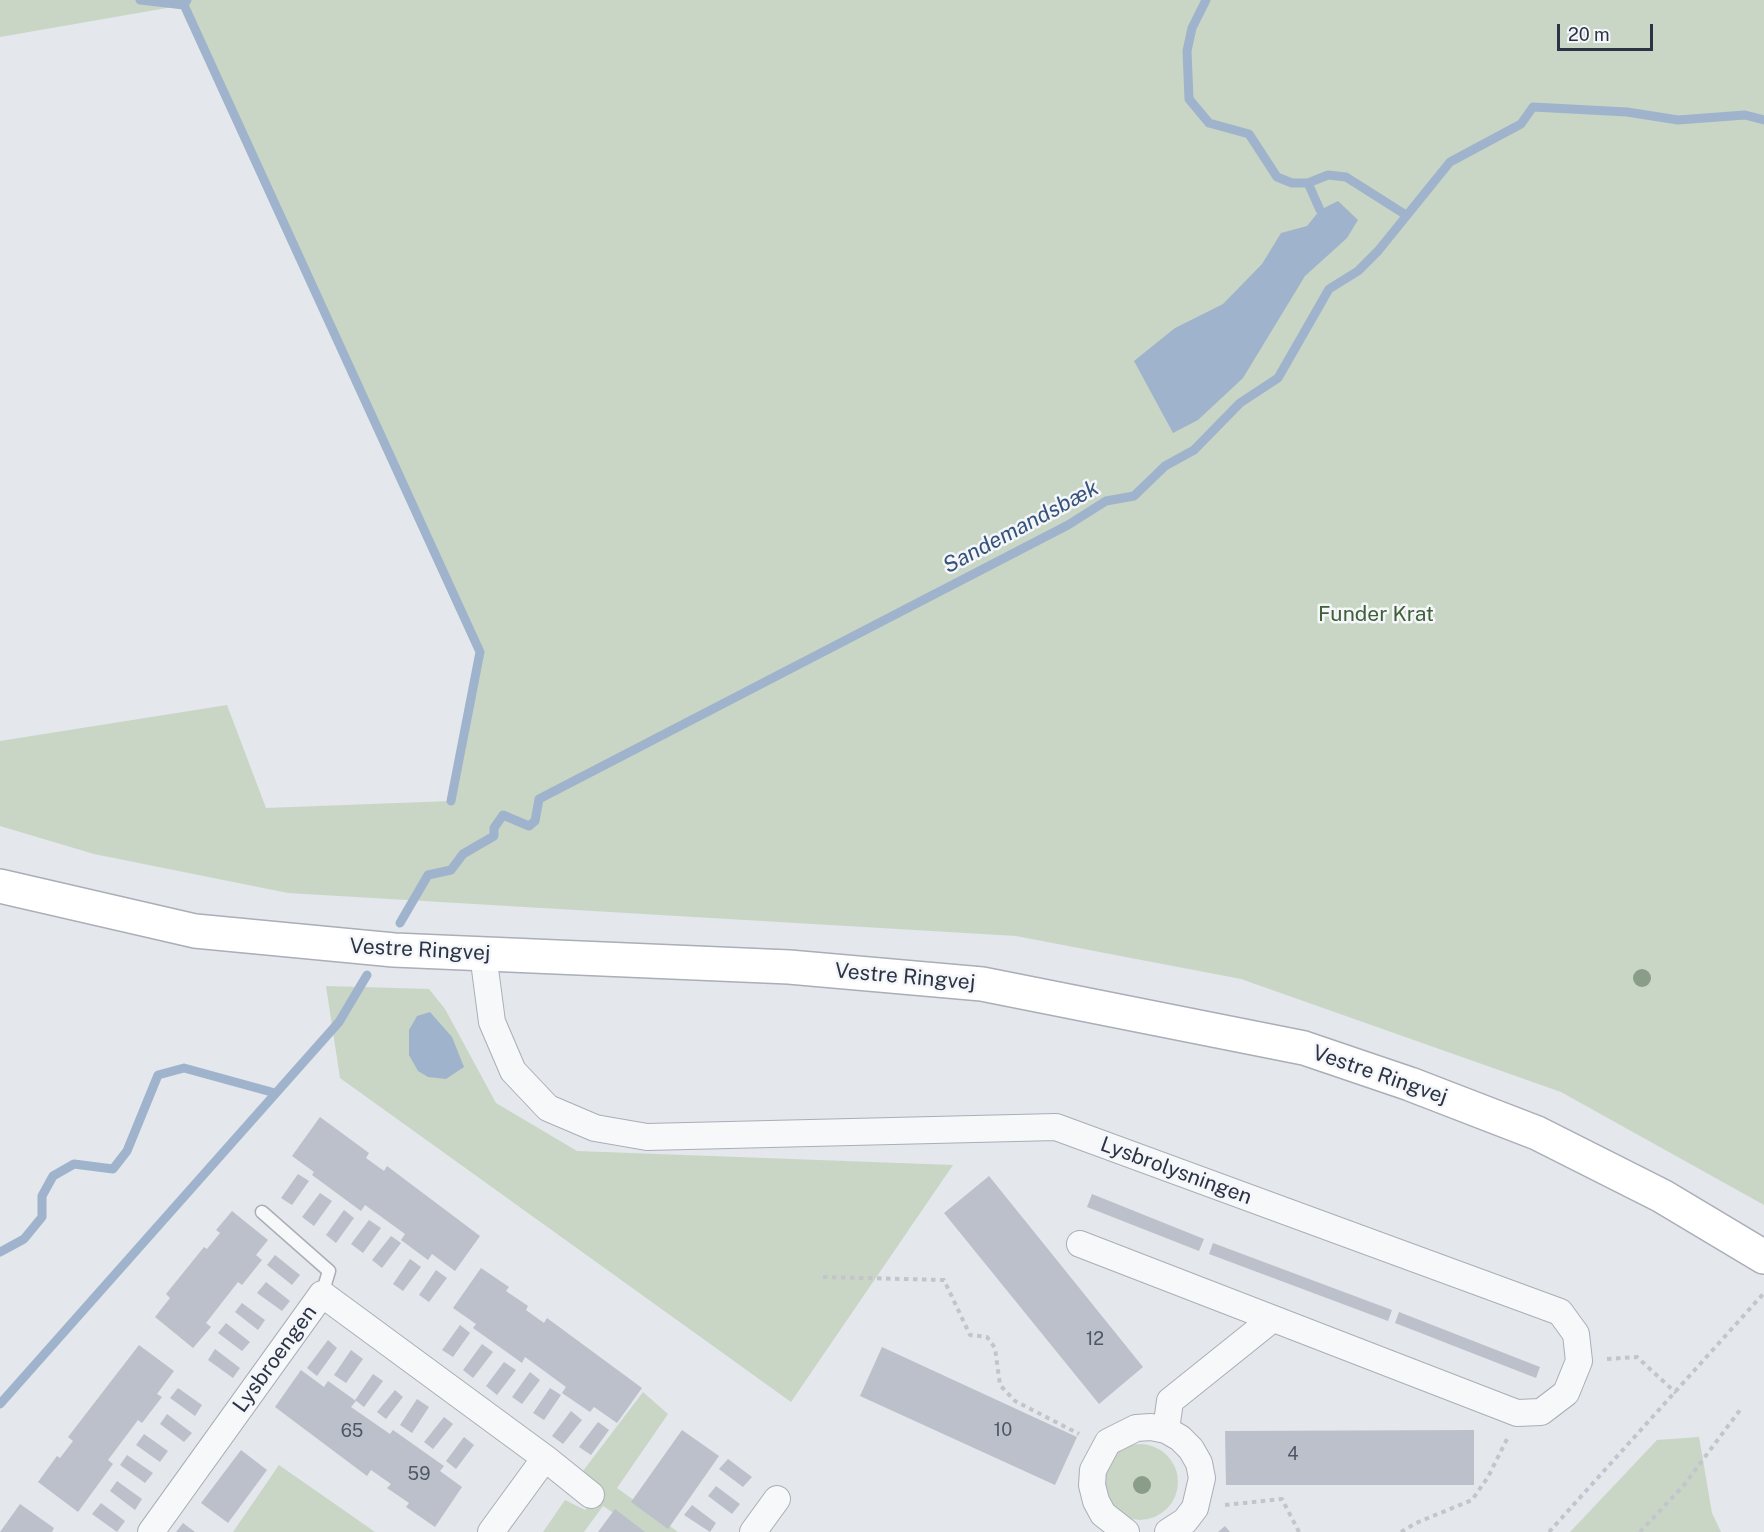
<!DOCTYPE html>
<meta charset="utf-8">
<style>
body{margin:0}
#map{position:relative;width:1764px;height:1532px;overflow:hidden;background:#e4e7ec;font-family:"Public Sans",sans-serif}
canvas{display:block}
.scale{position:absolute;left:1557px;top:24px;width:96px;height:27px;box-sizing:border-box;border:3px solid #2b3445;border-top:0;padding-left:8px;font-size:18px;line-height:21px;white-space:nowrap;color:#2b3445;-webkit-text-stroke:4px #f4f6f9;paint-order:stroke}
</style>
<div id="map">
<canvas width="1764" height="1532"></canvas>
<div class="scale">20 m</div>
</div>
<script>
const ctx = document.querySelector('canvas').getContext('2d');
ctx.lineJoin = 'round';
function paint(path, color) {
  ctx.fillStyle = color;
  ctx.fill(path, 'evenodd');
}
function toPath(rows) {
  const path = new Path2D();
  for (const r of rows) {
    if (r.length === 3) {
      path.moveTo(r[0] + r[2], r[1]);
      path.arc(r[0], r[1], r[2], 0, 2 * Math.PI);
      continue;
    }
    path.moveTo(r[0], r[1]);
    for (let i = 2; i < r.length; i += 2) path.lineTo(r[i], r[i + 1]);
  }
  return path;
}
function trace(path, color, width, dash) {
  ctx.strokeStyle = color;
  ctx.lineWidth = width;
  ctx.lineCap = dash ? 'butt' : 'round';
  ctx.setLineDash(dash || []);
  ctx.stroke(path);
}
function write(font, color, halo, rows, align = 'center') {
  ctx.font = font + ' "Public Sans",sans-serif';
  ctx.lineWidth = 5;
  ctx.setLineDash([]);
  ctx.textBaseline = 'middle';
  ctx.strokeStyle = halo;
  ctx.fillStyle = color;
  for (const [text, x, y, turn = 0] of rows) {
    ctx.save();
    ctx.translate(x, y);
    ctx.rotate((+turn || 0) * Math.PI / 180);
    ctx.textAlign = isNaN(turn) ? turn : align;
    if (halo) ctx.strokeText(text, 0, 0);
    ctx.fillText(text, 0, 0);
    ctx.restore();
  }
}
paint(toPath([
 [0,0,1764,0,1764,1205,1561,1092,1241,979,1016,936,288,893,94,854,0,826,0,741,227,705,266,808,450,801,480,652,184,5,0,37],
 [326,986,429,989,445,1009,496,1103,577,1151,953,1165,791,1402,340,1078],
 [643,1392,668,1414,617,1488,678,1532,642,1532,603,1506,584,1532,543,1532,565,1500,585,1510,601,1488,583,1471],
 [1699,1437,1712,1513,1721,1532,1570,1532,1657,1440],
 [1140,1482,38],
 [279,1465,375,1532,233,1532]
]), '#c9d6c5');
paint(toPath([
 [1338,201,1358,220,1347,238,1305,276,1243,378,1198,420,1173,433,1134,361,1175,328,1223,304,1262,264,1281,233,1307,226,1320,210],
 [430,1012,452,1037,464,1067,446,1079,428,1077,418,1071,409,1055,409,1030,417,1016]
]), '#9fb4cc');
trace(toPath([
 [140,0,184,5],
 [187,0,184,5,480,652,451,801],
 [1206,0,1192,28,1187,51,1189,99,1209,123,1249,134,1277,177,1292,183,1308,183,1328,175,1346,177,1406,215],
 [1308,183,1320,210],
 [400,923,428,875,451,870,463,854,494,836,494,828,503,815,529,826,535,821,539,799,1068,525,1106,501,1134,496,1165,466,1194,450,1240,403,1278,378,1329,289,1358,271,1378,251,1450,162,1521,124,1533,107,1627,112,1678,120,1745,115,1764,120],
 [0,1252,24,1239,42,1217,42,1196,53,1176,74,1164,113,1169,127,1151,158,1075,184,1068,275,1093],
 [0,1404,339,1022,367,975]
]), '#9fb4cc', 9);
paint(toPath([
 [320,1117,369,1153,366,1158,384,1171,387,1166,480,1236,455,1271,432,1254,428,1260,401,1240,405,1234,365,1205,361,1211,312,1175,314,1172,292,1156],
 [298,1174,309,1181,292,1205,281,1198],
 [989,1176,1143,1367,1099,1404,944,1213],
 [320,1193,332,1201,314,1226,302,1217],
 [1092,1194,1204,1239,1199,1251,1087,1207],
 [344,1210,354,1218,336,1243,326,1235],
 [232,1211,268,1240,256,1255,262,1260,242,1285,238,1282,206,1323,211,1327,193,1348,155,1317,170,1298,166,1294,204,1247,207,1249,220,1233,216,1230],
 [369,1220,381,1228,363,1253,351,1244],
 [391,1236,401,1243,382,1268,372,1260],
 [1213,1243,1392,1310,1388,1321,1209,1254],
 [275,1255,300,1275,292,1285,267,1265],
 [410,1259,421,1267,403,1291,393,1284],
 [481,1268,509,1287,506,1291,528,1306,526,1310,544,1323,547,1318,642,1388,617,1423,594,1407,590,1412,562,1393,566,1387,525,1357,522,1363,473,1328,476,1324,453,1308],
 [436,1270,447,1278,429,1302,419,1295],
 [266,1282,290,1301,282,1311,257,1293],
 [242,1303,265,1320,258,1330,235,1312],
 [1399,1312,1540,1367,1536,1378,1395,1323],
 [226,1323,250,1342,242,1351,218,1333],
 [460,1325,470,1333,453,1357,442,1350],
 [328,1340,337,1348,317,1376,307,1368],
 [482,1344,493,1352,473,1378,463,1370],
 [139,1345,174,1371,157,1394,162,1397,142,1423,138,1420,108,1460,113,1464,78,1512,38,1482,57,1456,60,1458,73,1441,68,1437],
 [882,1347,1077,1437,1055,1485,860,1396],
 [215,1349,240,1368,233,1378,208,1360],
 [351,1350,363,1359,346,1383,334,1375],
 [504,1362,516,1370,497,1395,486,1386],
 [301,1370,324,1387,328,1381,356,1401,351,1407,390,1434,393,1430,444,1466,440,1471,462,1487,435,1527,406,1507,409,1503,387,1488,391,1484,371,1470,367,1476,275,1407],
 [530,1372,540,1380,522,1404,512,1397],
 [373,1374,383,1381,364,1407,355,1400],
 [178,1388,202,1405,195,1416,170,1398],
 [550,1388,561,1395,544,1420,533,1413],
 [395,1390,403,1397,386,1419,377,1412],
 [417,1399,429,1407,412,1433,400,1425],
 [571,1411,582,1420,563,1444,552,1436],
 [167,1414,192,1433,184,1442,160,1424],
 [444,1417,453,1424,433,1449,424,1442],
 [598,1422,609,1430,591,1455,579,1447],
 [682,1430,719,1456,668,1529,631,1502],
 [1474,1430,1474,1485,1226,1485,1225,1431],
 [144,1434,168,1451,160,1462,136,1445],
 [464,1437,474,1445,456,1469,446,1461],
 [241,1450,267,1470,228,1523,201,1503],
 [127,1455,153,1473,145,1483,120,1465],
 [728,1459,752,1477,743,1487,719,1469],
 [117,1481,142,1499,135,1510,110,1491],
 [716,1486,740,1504,732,1514,708,1496],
 [101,1503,125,1521,117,1532,92,1514],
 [20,1504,54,1528,52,1532,0,1532],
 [692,1505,716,1523,710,1532,684,1515],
 [615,1509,645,1532,598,1532],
 [183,1523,195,1532,176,1532],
 [1225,1526,1230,1532,1218,1532]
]), '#bbc0ca');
const service = toPath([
 [262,1212,329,1271,322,1294]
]);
const minor = toPath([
 [483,954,492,1022,513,1071,548,1108,595,1128,647,1137,1056,1127,1560,1312,1576,1334,1579,1361,1566,1393,1541,1412,1517,1413,1080,1244],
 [1166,1430,1170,1401,1271,1320],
 [151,1532,322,1294,545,1458,591,1495],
 [491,1532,545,1458],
 [753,1532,777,1499],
 [1126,1532,1103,1514,1096,1501,1092,1485,1093,1470,1108,1442,1136,1428,1151,1427,1166,1430,1180,1438,1191,1449,1199,1463,1202,1478,1195,1508,1185,1521,1168,1532]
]);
const secondary = toPath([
 [0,886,195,931,394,950,789,967,982,984,1304,1048,1410,1084,1537,1133,1662,1196,1764,1257]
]);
trace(service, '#a9aeb7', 15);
trace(minor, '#a9aeb7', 28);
trace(secondary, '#a9aeb7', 36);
trace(toPath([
 [823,1277,944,1280,970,1335,987,1337,995,1348,1000,1385,1015,1401,1079,1434],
 [1607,1359,1637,1357,1676,1393],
 [1225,1505,1282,1499,1299,1532],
 [1401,1532,1416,1523,1472,1500,1488,1477,1507,1439],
 [1549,1532,1764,1293],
 [1640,1532,1684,1485,1740,1410]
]), '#c2c5cb', 4, [4.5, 4.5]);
trace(service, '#f7f8fa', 12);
trace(minor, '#f7f8fa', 26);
trace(secondary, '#fff', 33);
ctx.fillStyle = '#899d89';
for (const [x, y] of [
 [1642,978],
 [1142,1485]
]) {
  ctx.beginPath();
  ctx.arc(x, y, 9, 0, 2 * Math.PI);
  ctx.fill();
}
write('18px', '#4f5766', null, [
 ["12",1095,1339],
 ["10",1003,1430],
 ["65",352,1431],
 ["4",1293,1454],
 ["59",419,1474]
]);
write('21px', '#3f6138', '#f4f6f9', [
 ["Funder Krat",1376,615]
]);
write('21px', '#2b3445', '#f4f6f9', [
 ["Vestre Ringvej",420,950,3],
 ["Vestre Ringvej",905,977,5],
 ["Vestre Ringvej",1380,1075,19],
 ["Lysbrolysningen",1176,1171,20],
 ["Lysbroengen",275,1359,-54]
]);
write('italic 22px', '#34527a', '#f4f6f9', [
 ["Sandemandsbæk",1021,527,-28]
]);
</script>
